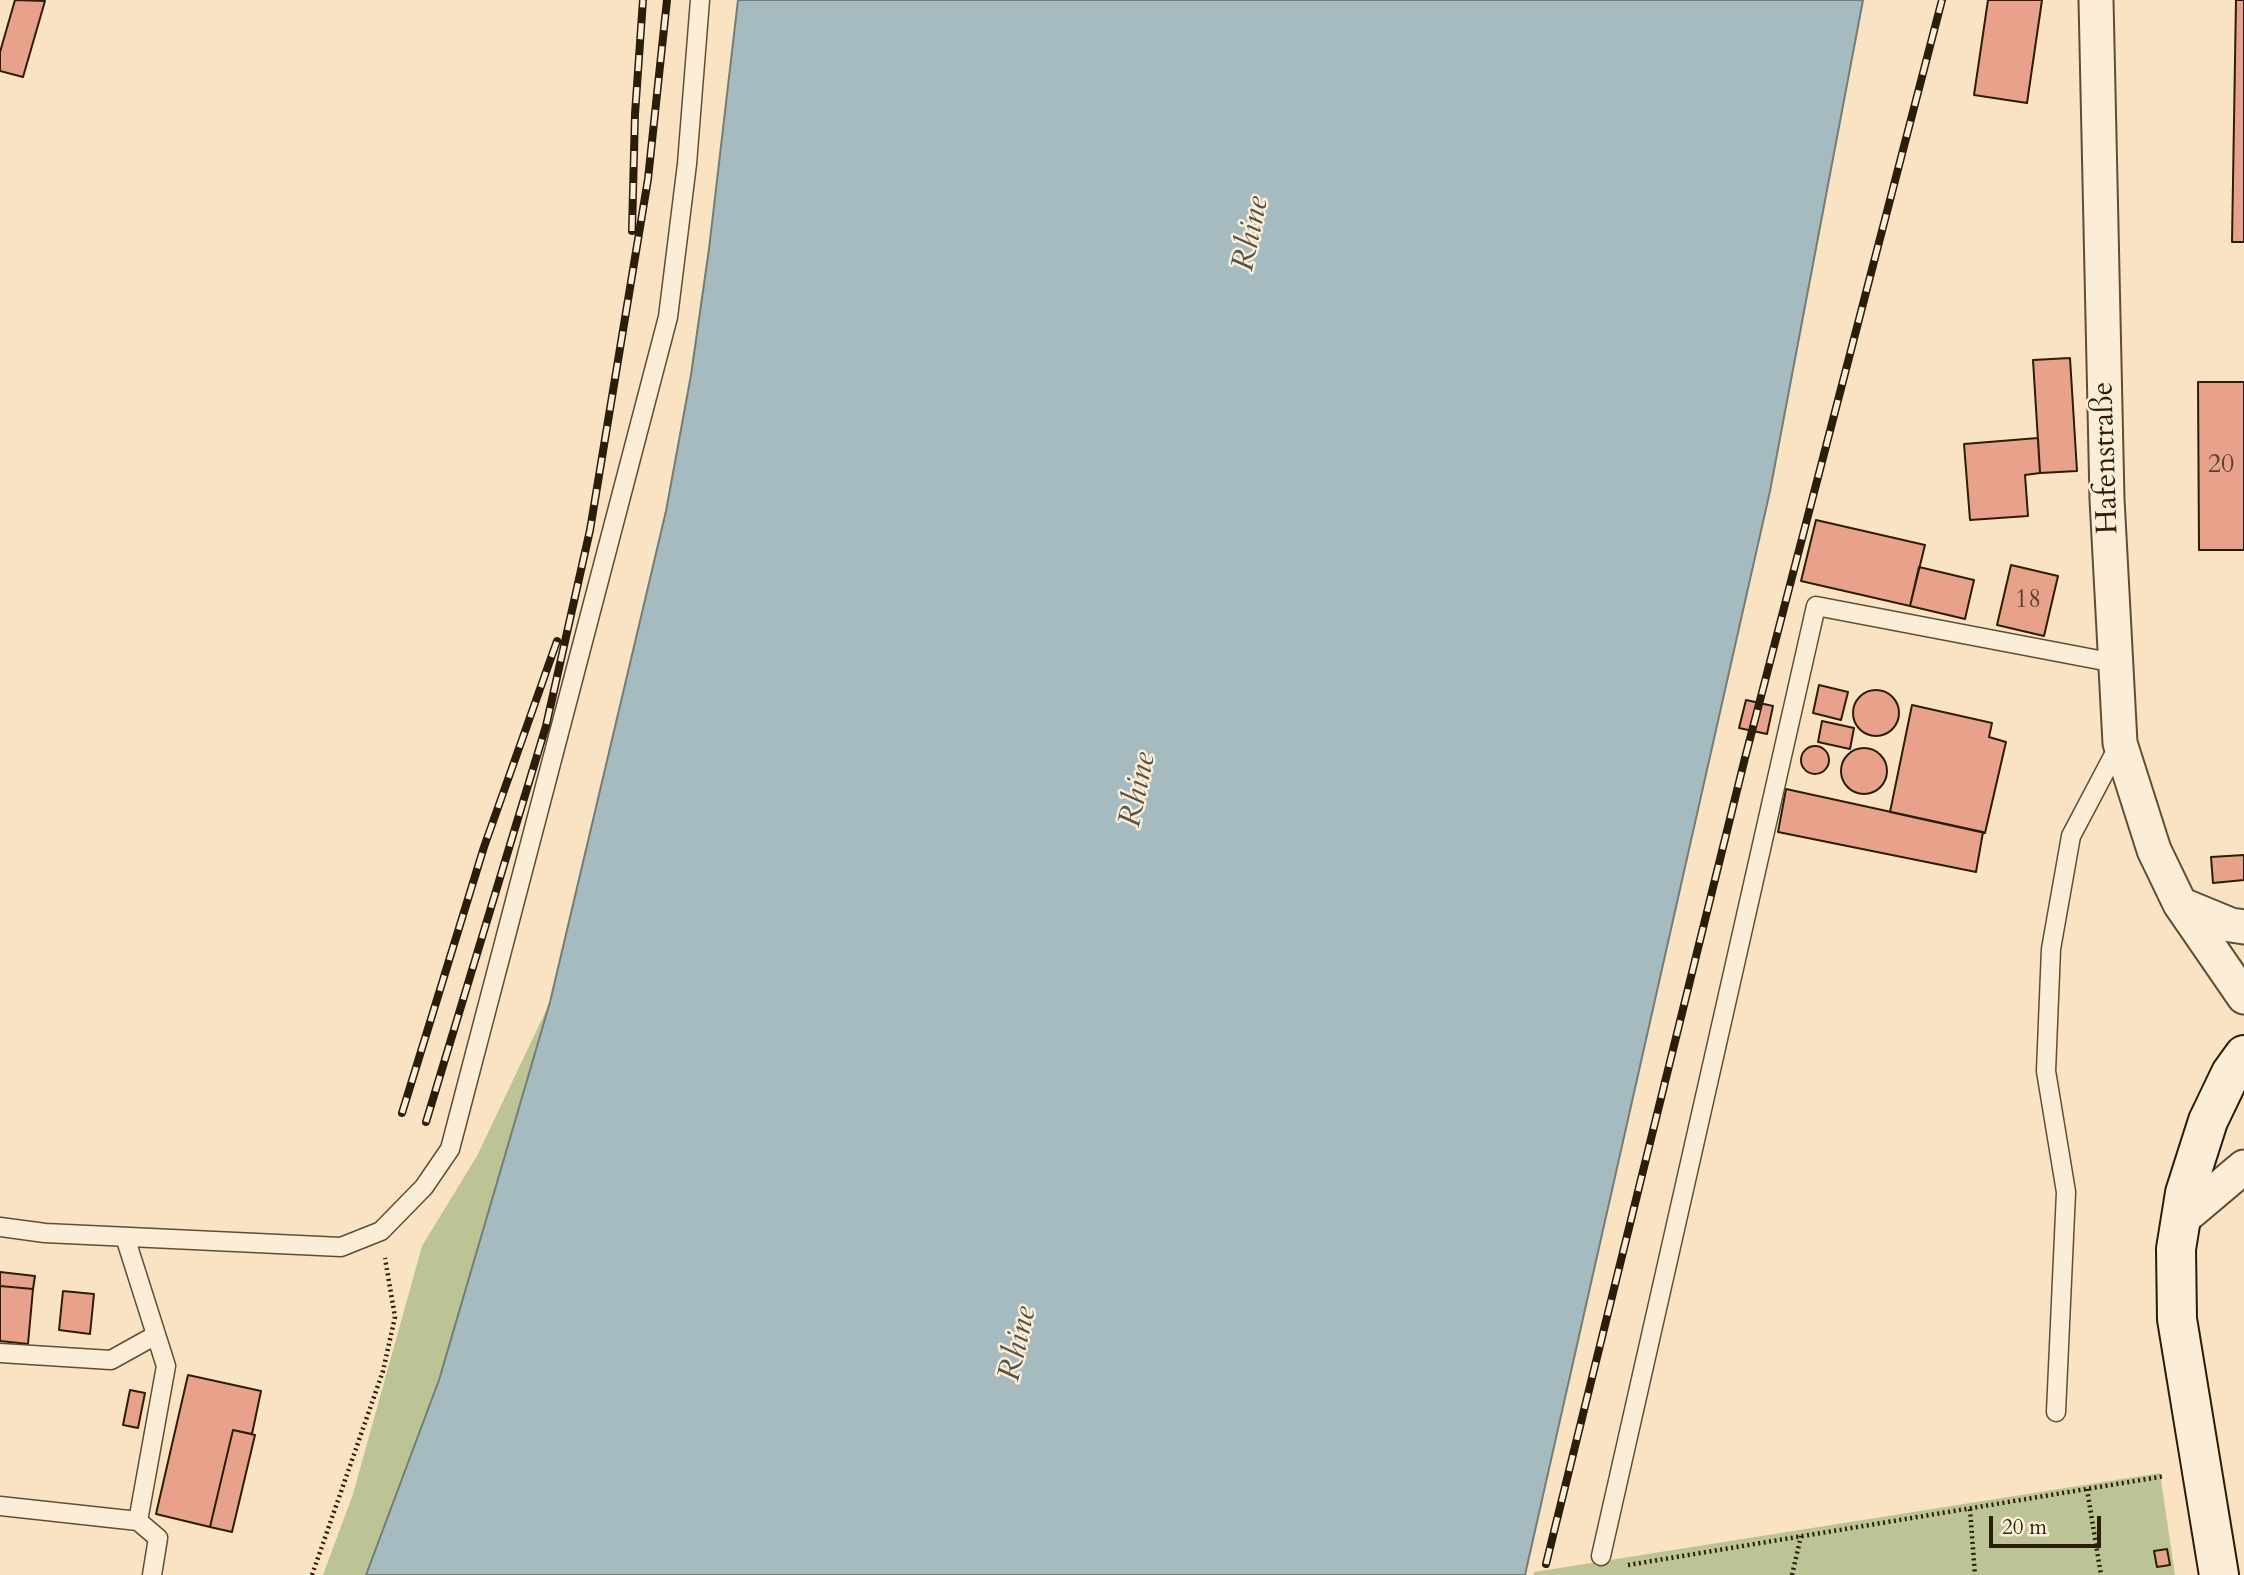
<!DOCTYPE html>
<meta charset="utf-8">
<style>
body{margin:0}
#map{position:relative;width:2244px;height:1575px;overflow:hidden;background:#fae3c2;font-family:Cardo,serif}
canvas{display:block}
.scale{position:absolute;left:1989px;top:1516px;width:112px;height:32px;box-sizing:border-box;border:4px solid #2b1d09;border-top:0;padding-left:9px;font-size:21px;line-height:24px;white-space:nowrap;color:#2b1d09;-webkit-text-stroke:5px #fcedd7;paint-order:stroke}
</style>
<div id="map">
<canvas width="2244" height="1575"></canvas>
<div class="scale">20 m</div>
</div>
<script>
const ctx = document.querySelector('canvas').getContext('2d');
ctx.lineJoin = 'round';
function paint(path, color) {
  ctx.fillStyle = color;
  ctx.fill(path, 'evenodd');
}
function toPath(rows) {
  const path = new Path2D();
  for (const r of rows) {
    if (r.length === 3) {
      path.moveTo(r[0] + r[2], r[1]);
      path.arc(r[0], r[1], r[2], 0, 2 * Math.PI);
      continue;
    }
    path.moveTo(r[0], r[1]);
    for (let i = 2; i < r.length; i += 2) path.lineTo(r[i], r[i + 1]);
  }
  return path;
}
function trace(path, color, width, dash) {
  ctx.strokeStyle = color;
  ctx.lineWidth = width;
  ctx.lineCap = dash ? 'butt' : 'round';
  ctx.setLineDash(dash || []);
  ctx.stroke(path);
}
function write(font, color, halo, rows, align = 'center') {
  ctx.font = font + ' Cardo,serif';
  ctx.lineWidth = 5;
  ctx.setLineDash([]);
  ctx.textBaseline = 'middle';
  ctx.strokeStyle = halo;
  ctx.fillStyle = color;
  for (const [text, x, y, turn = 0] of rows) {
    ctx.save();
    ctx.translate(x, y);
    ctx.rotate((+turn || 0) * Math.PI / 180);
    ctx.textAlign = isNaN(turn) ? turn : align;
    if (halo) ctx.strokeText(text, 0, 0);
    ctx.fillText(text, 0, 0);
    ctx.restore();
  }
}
paint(toPath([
 [550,1002,439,1380,366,1575,323,1575,353,1494,422,1246,477,1156],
 [2160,1473,2175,1575,1534,1575,1534,1572]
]), '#bcc495');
const water = toPath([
 [738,0,1863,0,1770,491,1525,1575,366,1575,439,1380,550,1002,666,511,691,375,709,249,738,0]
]);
paint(water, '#a5bbbf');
trace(water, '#747c76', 2);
const building = toPath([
 [15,0,45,1,23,77,0,71,0,52,15,0],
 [1988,0,2042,0,2027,103,1974,95,1988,0],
 [2236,0,2244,0,2244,242,2232,242,2236,0],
 [2070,358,2077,471,2040,473,2033,360,2070,358],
 [2198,382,2244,382,2244,550,2199,550,2198,382],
 [2038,438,2040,473,2025,475,2028,516,1970,520,1964,444,2038,438],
 [1816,520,1925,545,1910,606,1801,581,1816,520],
 [2011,565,2058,576,2044,636,1997,625,2011,565],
 [1919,567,1974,580,1965,619,1910,606,1919,567],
 [1819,685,1848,692,1841,720,1813,713,1819,685],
 [1876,713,23],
 [1746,700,1773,706,1767,734,1739,728,1746,700],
 [1912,705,1992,723,1989,737,2006,742,1985,833,1890,812,1912,705],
 [1822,721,1854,728,1850,749,1818,742,1822,721],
 [1815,760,14],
 [1864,771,23],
 [1786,789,1983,832,1976,872,1778,832,1786,789],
 [2244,855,2244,880,2213,883,2211,857,2244,855],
 [0,1272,35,1276,33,1289,0,1286,0,1272],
 [0,1286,33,1289,28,1344,0,1341,0,1286],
 [63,1291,94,1294,90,1334,59,1330,63,1291],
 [188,1375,261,1391,252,1434,233,1430,210,1527,156,1514,188,1375],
 [130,1390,145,1393,138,1428,123,1425,130,1390],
 [233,1430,255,1435,232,1532,210,1527,233,1430],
 [2167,1549,2170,1565,2157,1567,2154,1551,2167,1549]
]);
paint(building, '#e8a28c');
trace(building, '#2b1d09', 2);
const lane = toPath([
 [0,1227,45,1233,341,1247,381,1231,424,1187,450,1149,668,317,687,164,700,0],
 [0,1353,111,1360,156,1335],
 [2056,1412,2066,1192,2046,1071,2051,949,2071,836,2119,745],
 [0,1506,138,1521,166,1366,125,1237],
 [138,1521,158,1538,152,1575],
 [1601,1556,1816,606,2115,663]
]);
const street = toPath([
 [2096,0,2107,499,2120,743,2154,850,2180,904,2244,997],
 [2180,904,2231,925,2244,927],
 [2181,1220,2244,1167]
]);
const secondary = toPath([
 [2219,1575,2177,1319,2176,1249,2185,1193,2208,1121,2231,1073,2244,1055]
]);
trace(lane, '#5f4e37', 21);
trace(street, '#5f4e37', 37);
trace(secondary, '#2b1d09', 42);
trace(toPath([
 [2087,1489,2101,1575],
 [1970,1509,1975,1575],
 [1628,1565,2165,1476],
 [312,1575,383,1371,395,1317,385,1258],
 [1792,1575,1801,1536]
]), '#2b1d09', 4.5, [2, 3.5]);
trace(lane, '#fcedd7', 18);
trace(street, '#fcedd7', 33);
trace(secondary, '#fcedd7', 38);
const rail = toPath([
 [632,231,635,114,643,0],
 [402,1113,484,847,557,641],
 [426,1122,546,726,590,530,648,179,667,0],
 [1546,1564,1745,758,1942,0]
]);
trace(rail, '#2b1d09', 8);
trace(rail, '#fcedd7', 5, [16]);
write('26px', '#5a3e2a', null, [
 ["20",2221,466],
 ["18",2028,601]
]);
write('30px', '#2b1d09', '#fcedd7', [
 ["Hafenstraße",2107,458,-92]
]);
write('italic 32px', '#565449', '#fcedd7', [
 ["Rhine",1252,234,-78],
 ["Rhine",1139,790,-78],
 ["Rhine",1019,1344,-77]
]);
</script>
